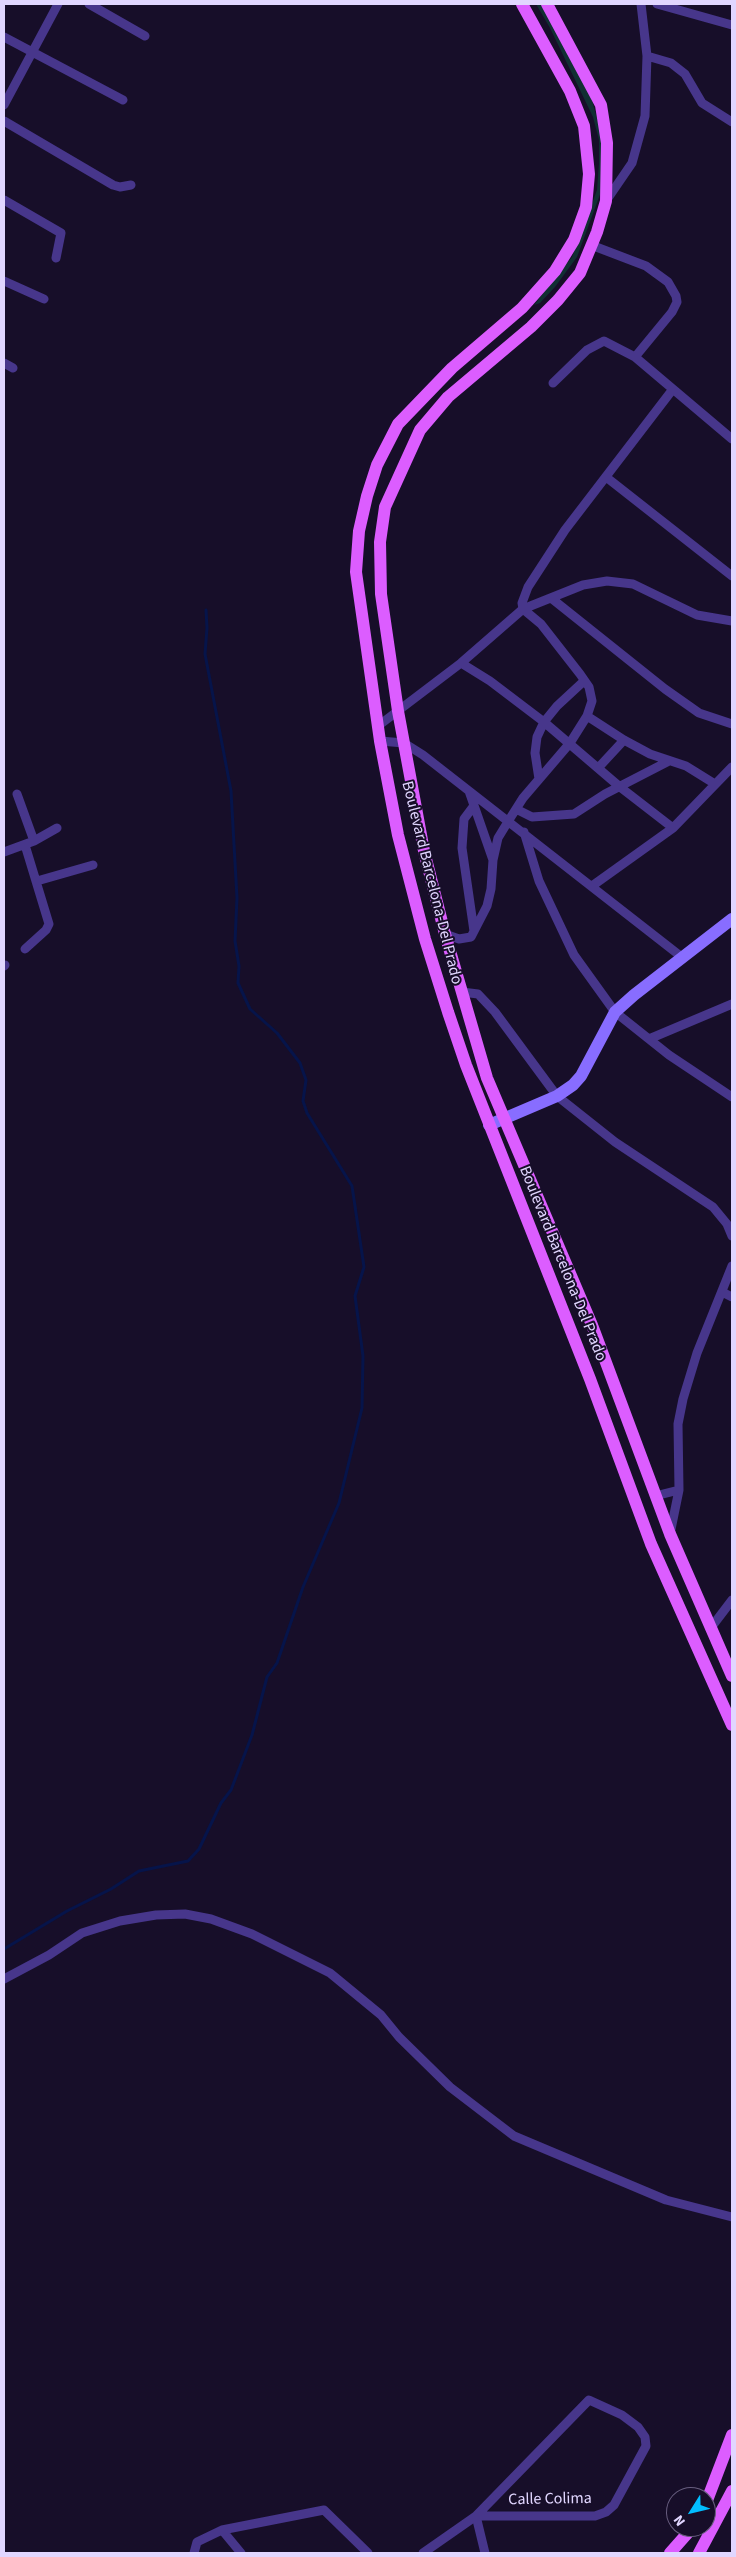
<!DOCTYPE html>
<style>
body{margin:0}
#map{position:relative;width:736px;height:2557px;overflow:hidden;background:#170e29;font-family:"Source Sans 3",sans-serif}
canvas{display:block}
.frame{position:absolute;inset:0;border:5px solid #e1d6ff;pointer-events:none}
.north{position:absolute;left:666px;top:2487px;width:50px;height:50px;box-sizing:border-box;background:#170e29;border:1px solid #685e7f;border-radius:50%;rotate:234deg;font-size:14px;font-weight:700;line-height:20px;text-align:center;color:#e1d6ff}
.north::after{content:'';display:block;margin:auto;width:18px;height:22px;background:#02bdff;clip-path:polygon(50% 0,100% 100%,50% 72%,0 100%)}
</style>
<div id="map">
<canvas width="736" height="2557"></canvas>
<div class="frame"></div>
<div class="north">N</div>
</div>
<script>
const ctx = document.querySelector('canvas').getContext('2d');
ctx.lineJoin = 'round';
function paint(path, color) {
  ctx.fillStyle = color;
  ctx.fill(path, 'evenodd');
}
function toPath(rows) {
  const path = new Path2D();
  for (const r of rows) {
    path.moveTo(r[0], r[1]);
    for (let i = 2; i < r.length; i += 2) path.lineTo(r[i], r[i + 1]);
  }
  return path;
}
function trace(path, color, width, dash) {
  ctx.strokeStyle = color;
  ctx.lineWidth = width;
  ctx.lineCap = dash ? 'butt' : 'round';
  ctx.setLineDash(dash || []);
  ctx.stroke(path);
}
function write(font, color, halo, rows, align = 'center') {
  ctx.font = font + ' "Source Sans 3",sans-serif';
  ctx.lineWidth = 4;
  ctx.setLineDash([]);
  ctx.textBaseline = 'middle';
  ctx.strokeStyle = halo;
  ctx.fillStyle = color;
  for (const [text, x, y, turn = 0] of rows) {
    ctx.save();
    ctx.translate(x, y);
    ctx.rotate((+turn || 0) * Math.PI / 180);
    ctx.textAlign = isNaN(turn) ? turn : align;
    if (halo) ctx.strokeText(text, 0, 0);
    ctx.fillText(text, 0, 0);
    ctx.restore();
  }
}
paint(toPath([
 [536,4,543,4,590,93,603,141,602,189,577,257,555,287,540,303,534,305,572,257,597,190,599,163,599,140,593,117,550,28]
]), '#112f33');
trace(toPath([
 [4,1949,67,1911,111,1889,139,1871,188,1861,199,1849,221,1803,231,1790,252,1735,267,1677,277,1663,303,1587,339,1503,362,1408,363,1356,355,1296,364,1267,352,1186,307,1113,303,1101,306,1080,300,1063,277,1033,250,1009,238,983,239,966,235,941,237,898,231,791,205,654,207,628,206,610]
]), '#06144a', 3);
trace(toPath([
 [89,4,145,36],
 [657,4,732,25],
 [4,37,123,100],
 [647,56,671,63,685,74,702,103,732,122],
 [4,105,58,4],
 [4,121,113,185,120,187,131,185],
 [4,200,61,233,56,258],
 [606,201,632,163,645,116,647,56,641,4],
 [591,245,646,266,668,282,676,296,677,302,672,312,635,357],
 [4,281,44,299],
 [4,363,13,368],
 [553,383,587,350,604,341,635,357,732,439],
 [606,477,732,576],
 [551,598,665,689,699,713,732,724],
 [461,663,490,681,544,722,620,787,673,828],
 [587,716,624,740,650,754,686,766,715,784],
 [378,726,461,663,523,609,583,585,607,581,633,584,697,615,732,621],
 [380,741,404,743,423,755,683,958],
 [599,767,624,740],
 [539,779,535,753,537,737,544,722,557,706,584,681],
 [17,794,34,841],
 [473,807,464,819,462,848,474,931],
 [516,809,532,817,574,814,605,794,669,761],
 [524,832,539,881,574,955,615,1012,669,1055,732,1097],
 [25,845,49,924,46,930,25,949],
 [4,852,34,841,57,828],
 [493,860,498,838,509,820,523,798,570,743,587,716,592,701,589,687,580,674,541,624,523,609,522,603,528,587,565,530,673,389],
 [37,881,93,865],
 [592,886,673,828,732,767],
 [445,934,459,939,471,937,487,906,491,889,493,860,469,791],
 [4,966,5,965],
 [462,992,478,994,495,1012,557,1096,615,1142,713,1207,727,1224,732,1236],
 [649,1039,732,1004],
 [722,1292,732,1297],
 [655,1496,679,1490],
 [670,1534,679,1490,678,1424,683,1399,697,1353,732,1266],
 [710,1629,732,1600],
 [4,1979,49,1955,82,1933,120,1921,156,1915,185,1914,211,1919,252,1934,330,1973,381,2015,399,2037,450,2087,514,2136,666,2200,732,2217],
 [476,2516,485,2553],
 [222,2530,241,2553],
 [194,2553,197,2542,222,2530,324,2510,368,2553],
 [423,2553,476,2516,589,2400,622,2415,638,2427,645,2437,646,2446,614,2505,606,2512,595,2516,476,2516]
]), '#47368b', 9);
trace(toPath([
 [489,1125,557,1096,573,1085,581,1076,615,1012,634,995,732,919]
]), '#886dff', 12);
trace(toPath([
 [522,4,570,91,584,126,589,174,586,207,574,240,555,271,522,308,452,368,398,424,377,465,367,496,359,531,356,572,380,741,398,835,425,939,448,1012,466,1065,590,1379,651,1544,732,1725],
 [547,4,601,105,607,143,606,201,597,232,580,273,558,300,531,327,448,397,420,430,385,507,380,542,381,594,398,711,424,851,445,934,487,1078,592,1325,670,1534,732,1676],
 [706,2503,732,2435],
 [670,2553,693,2527],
 [699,2553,732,2491]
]), '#dc5dff', 12);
write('16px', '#e1d6ff', '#170e29', [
 ["Boulevard Barcelona-Del Prado",431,883,76],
 ["Boulevard Barcelona-Del Prado",562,1264,68],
 ["Calle Colima",550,2500,-1]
]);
</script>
